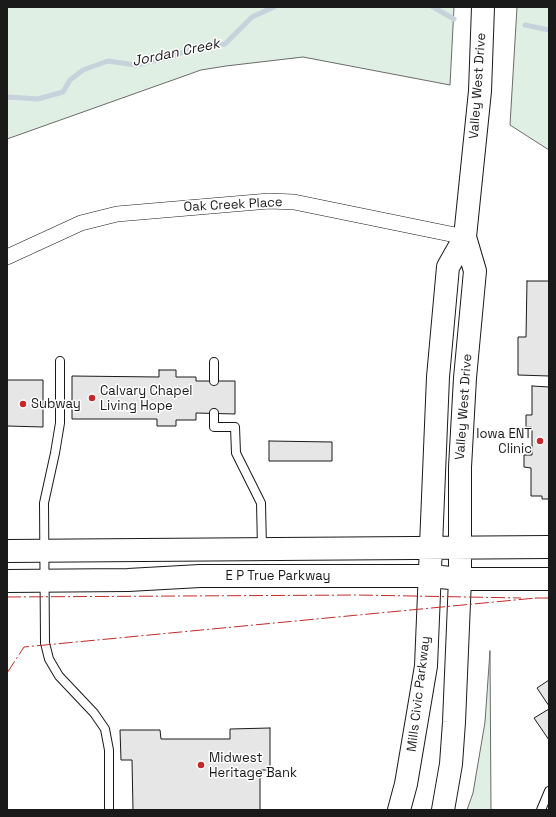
<!DOCTYPE html>
<style>
body{margin:0}
#map{position:relative;width:556px;height:817px;overflow:hidden;background:#fff;font-family:"Space Grotesk",sans-serif}
canvas{display:block}
.frame{position:absolute;inset:0;border:8px solid #1a1a1a;pointer-events:none}
</style>
<div id="map">
<canvas width="556" height="817"></canvas>
<div class="frame"></div>
</div>
<script>
const ctx = document.querySelector('canvas').getContext('2d');
ctx.lineJoin = 'round';
function paint(path, color) {
  ctx.fillStyle = color;
  ctx.fill(path, 'evenodd');
}
function toPath(rows) {
  const path = new Path2D();
  for (const r of rows) {
    path.moveTo(r[0], r[1]);
    for (let i = 2; i < r.length; i += 2) path.lineTo(r[i], r[i + 1]);
  }
  return path;
}
function trace(path, color, width, dash) {
  ctx.strokeStyle = color;
  ctx.lineWidth = width;
  ctx.lineCap = dash ? 'butt' : 'round';
  ctx.setLineDash(dash || []);
  ctx.stroke(path);
}
function write(font, color, halo, rows, align = 'center') {
  ctx.font = font + ' "Space Grotesk",sans-serif';
  ctx.lineWidth = 3;
  ctx.setLineDash([]);
  ctx.textBaseline = 'middle';
  ctx.strokeStyle = halo;
  ctx.fillStyle = color;
  for (const [text, x, y, turn = 0] of rows) {
    ctx.save();
    ctx.translate(x, y);
    ctx.rotate((+turn || 0) * Math.PI / 180);
    ctx.textAlign = isNaN(turn) ? turn : align;
    if (halo) ctx.strokeText(text, 0, 0);
    ctx.fillText(text, 0, 0);
    ctx.restore();
  }
}
const green = toPath([
 [7,7,454,7,450,85,303,57,226,66,201,70,7,139,7,7],
 [517,7,549,7,549,150,510,125,517,7],
 [490,651,491,810,467,810,473,793,485,722,490,651]
]);
paint(green, '#e0efe3');
trace(green, '#6a6a6a', 1);
trace(toPath([
 [433,7,454,19],
 [525,25,549,30],
 [7,98,9,97,38,99,63,92,70,80,83,70,108,61,136,65,171,57,191,49,225,44,252,17,274,7]
]), '#c6d2dc', 5);
const building = toPath([
 [527,281,549,281,549,376,518,375,518,337,526,337,527,281],
 [159,370,176,370,176,377,196,377,196,381,235,381,235,414,196,413,196,420,176,420,176,426,157,426,157,419,72,419,72,376,159,377,159,370],
 [7,380,43,380,43,427,7,426,7,380],
 [532,386,549,387,549,499,542,499,542,496,531,496,531,468,524,467,524,455,532,455,532,427,526,427,526,415,532,415,532,386],
 [269,441,332,442,332,461,269,461,269,441],
 [549,680,549,706,537,688,549,680],
 [549,709,549,740,534,718,549,709],
 [270,728,270,770,260,770,260,810,133,810,132,760,121,760,120,730,160,730,161,739,230,739,230,729,270,728]
]);
paint(building, '#e6e6e6');
trace(building, '#1a1a1a', 1);
const lane = toPath([
 [60,361,60,423,55,453,44,503,45,643,49,659,59,676,94,713,105,729,109,750,109,810],
 [214,362,214,381],
 [214,413,214,427,235,427,236,453,261,503,262,548],
 [541,810,549,791]
]);
const street = toPath([
 [7,257,81,223,117,214,269,201,294,202,465,237]
]);
const secondary = toPath([
 [7,551,549,547],
 [7,581,128,580,200,576,431,576,460,579,549,579],
 [399,810,406,784,426,666,438,377,448,267,465,237],
 [443,810,451,764,454,722,460,579,460,467,465,378,475,271,465,237,480,91,483,7]
]);
trace(lane, '#1a1a1a', 10);
trace(street, '#1a1a1a', 16);
trace(secondary, '#1a1a1a', 24);
trace(lane, '#fff', 8);
trace(street, '#fff', 15);
trace(secondary, '#fff', 22);
trace(toPath([
 [7,597,358,595,521,598],
 [535,598,549,598],
 [7,673,24,647,536,598]
]), '#c62828', 1, [14, 3, 2, 3]);
for (const [x, y, r, color] of [
 [92,398,4,"#c62828"],
 [23,404,4,"#c62828"],
 [540,441,4,"#c62828"],
 [201,765,4,"#c62828"]
]) {
  const dot = new Path2D();
  dot.arc(x, y, r, 0, 2 * Math.PI);
  ctx.fillStyle = color;
  ctx.fill(dot);
  trace(dot, '#fff', 1.5);
}
write('13px', '#1a1a1a', '#fff', [
 ["Valley West Drive",478,86,-86],
 ["Oak Creek Place",233,205,-3],
 ["Valley West Drive",464,407,-86],
 ["E P True Parkway",278,576],
 ["Mills Civic Parkway",419,694,-83]
]);
write('13px', '#1a1a1a', '#fff', [
 ["Calvary Chapel",100,391],
 ["Living Hope",100,406],
 ["Subway",31,404],
 ["Iowa ENT",532,434,"right"],
 ["Clinic",532,449,"right"],
 ["Midwest",209,758],
 ["Heritage Bank",209,773]
], 'left');
write('italic 14px', '#1a1a1a', '#fff', [
 ["Jordan Creek",176,53,-12]
]);
</script>
